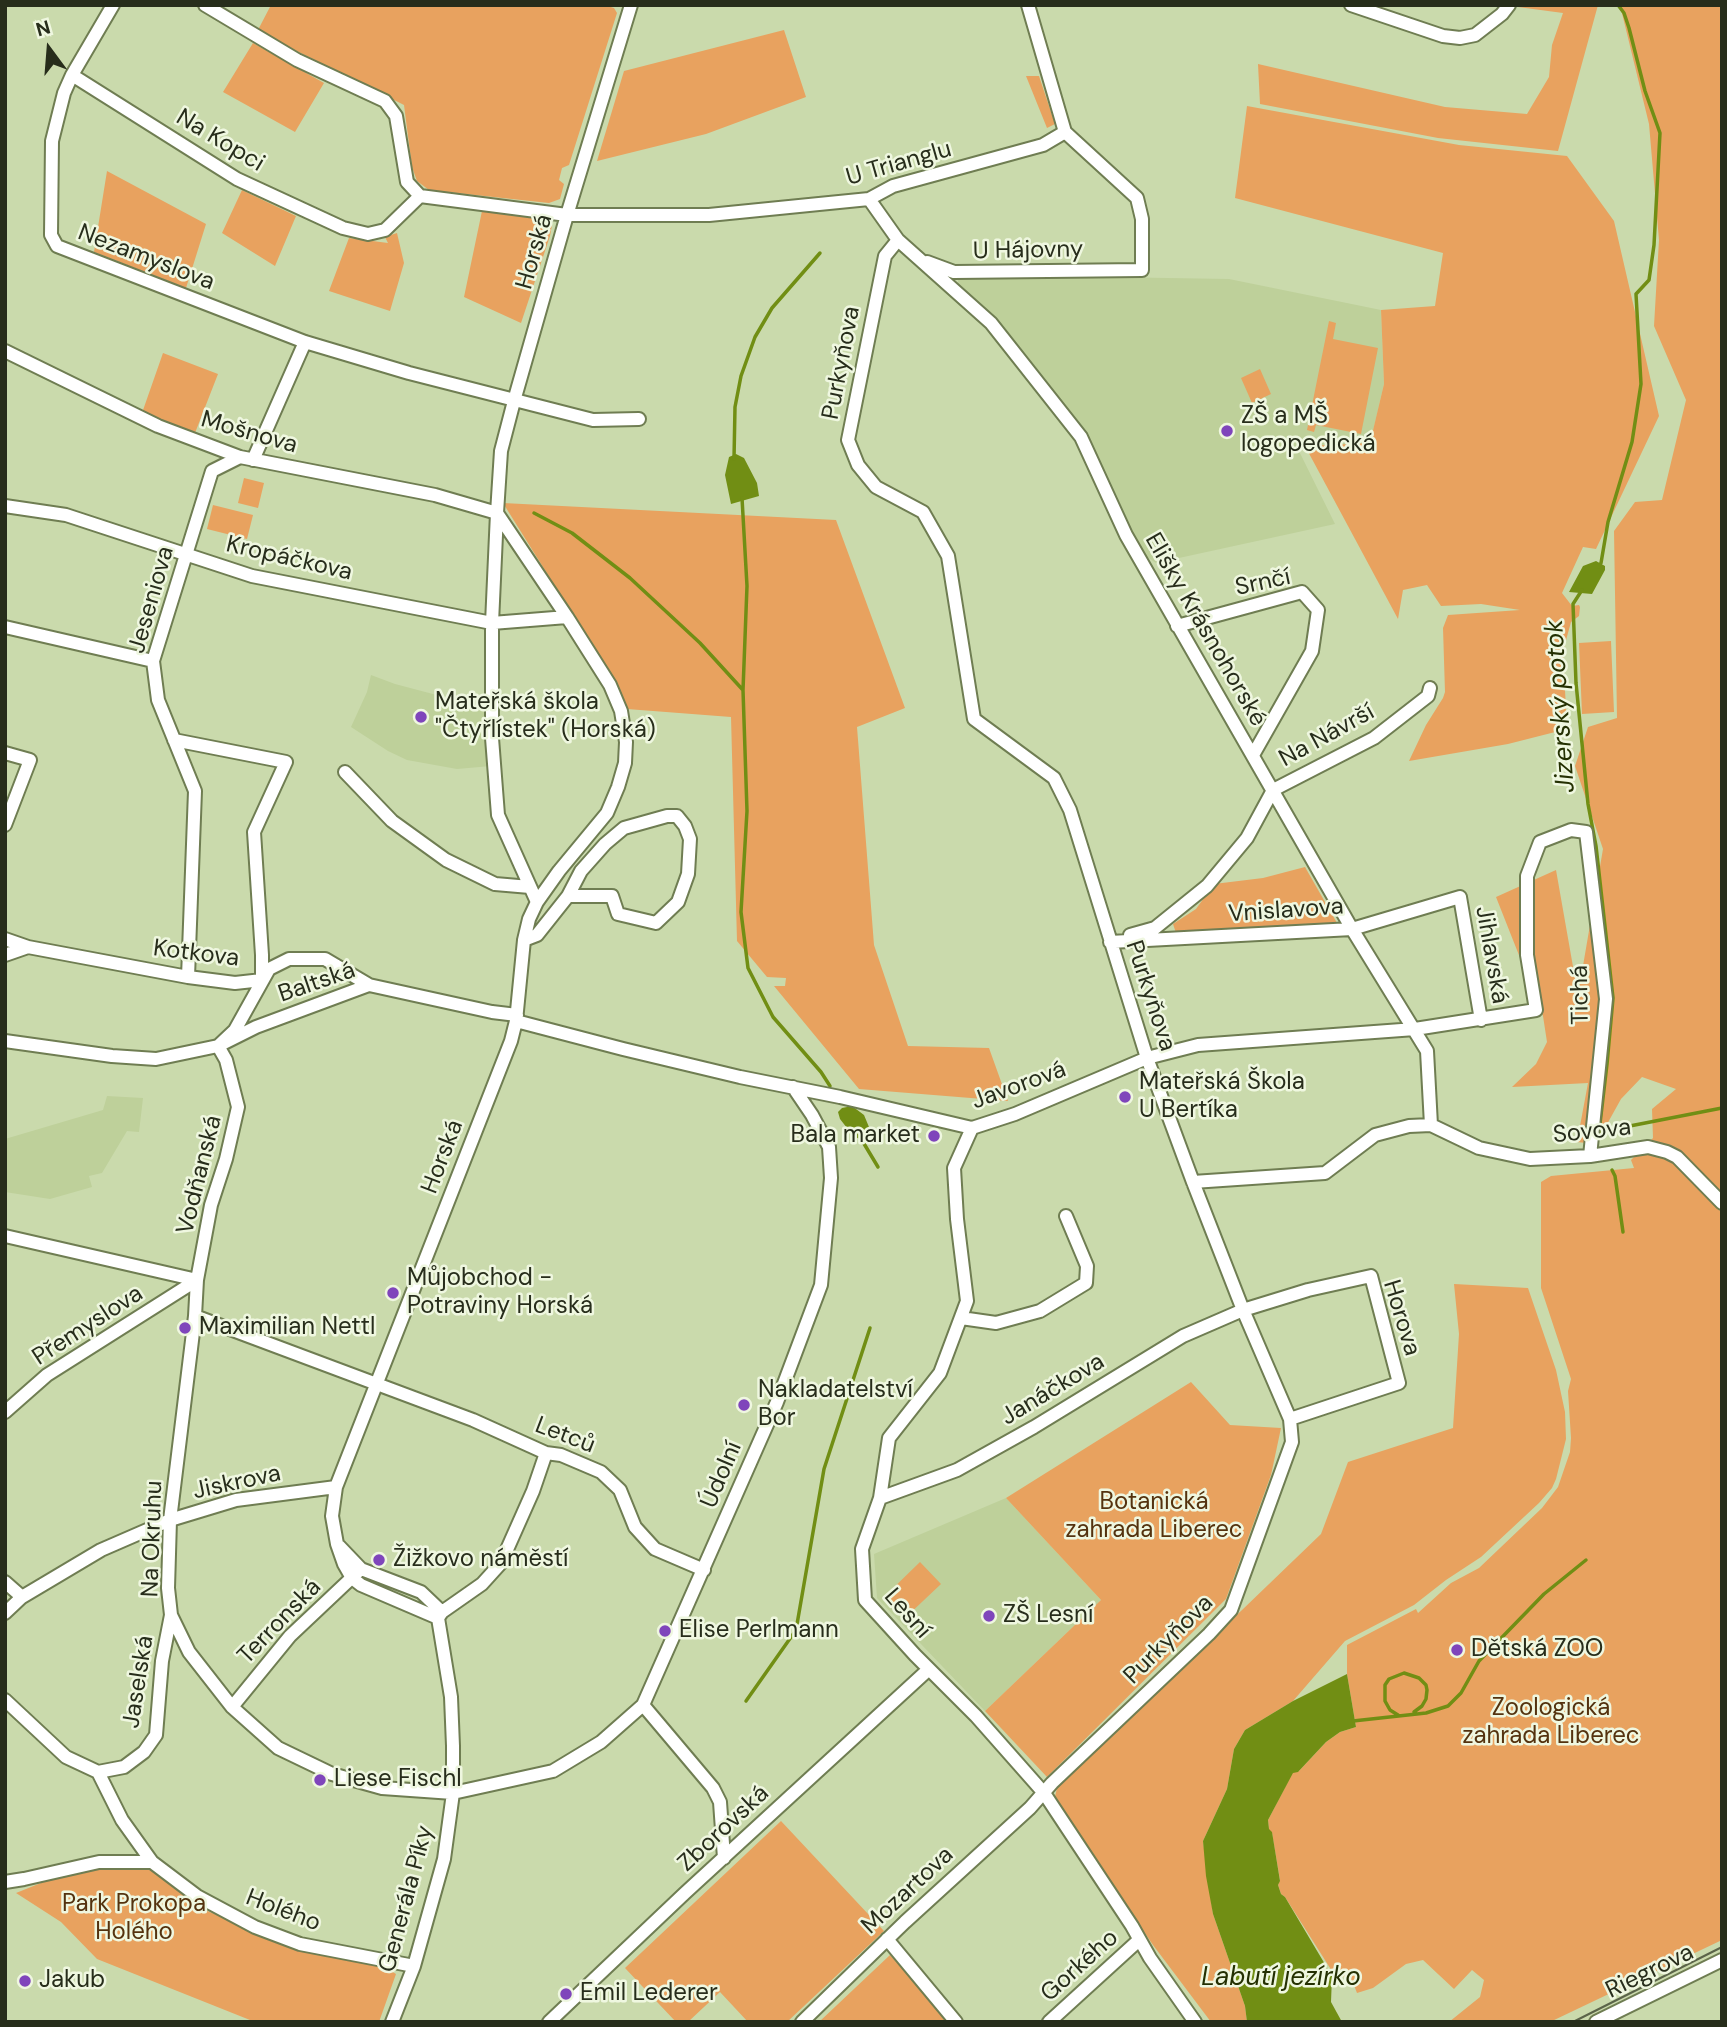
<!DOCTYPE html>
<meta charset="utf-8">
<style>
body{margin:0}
#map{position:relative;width:1727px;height:2027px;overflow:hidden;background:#cadaac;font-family:"DM Sans",sans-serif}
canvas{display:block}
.frame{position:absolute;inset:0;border:7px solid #272d1b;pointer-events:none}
.north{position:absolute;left:14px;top:14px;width:70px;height:70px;-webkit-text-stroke:5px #eff7e0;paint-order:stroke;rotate:344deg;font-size:19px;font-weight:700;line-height:28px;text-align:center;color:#272d1b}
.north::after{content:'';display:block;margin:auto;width:24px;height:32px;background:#272d1b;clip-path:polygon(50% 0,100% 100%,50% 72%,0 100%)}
</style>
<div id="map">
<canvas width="1727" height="2027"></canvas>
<div class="frame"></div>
<div class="north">N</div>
</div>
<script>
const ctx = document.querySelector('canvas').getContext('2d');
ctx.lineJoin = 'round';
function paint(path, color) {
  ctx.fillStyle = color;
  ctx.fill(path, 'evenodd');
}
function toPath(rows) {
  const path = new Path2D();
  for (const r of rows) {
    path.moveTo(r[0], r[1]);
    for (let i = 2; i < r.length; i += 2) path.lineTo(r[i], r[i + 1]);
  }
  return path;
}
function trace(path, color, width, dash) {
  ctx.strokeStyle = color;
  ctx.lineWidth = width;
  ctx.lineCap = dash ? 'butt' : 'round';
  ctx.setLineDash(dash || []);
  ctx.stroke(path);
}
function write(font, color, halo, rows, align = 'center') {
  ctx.font = font + ' "DM Sans",sans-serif';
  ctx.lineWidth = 5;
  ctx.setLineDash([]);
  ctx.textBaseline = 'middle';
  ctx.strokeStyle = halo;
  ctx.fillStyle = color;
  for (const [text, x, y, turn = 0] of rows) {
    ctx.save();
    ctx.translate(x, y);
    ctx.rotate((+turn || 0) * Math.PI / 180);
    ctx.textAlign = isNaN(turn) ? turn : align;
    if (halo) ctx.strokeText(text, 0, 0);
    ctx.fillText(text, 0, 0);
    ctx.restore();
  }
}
paint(toPath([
 [1106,277,1229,279,1381,310,1384,384,1370,444,1306,446,1298,449,1335,524,1156,563,1141,553,1109,480,1075,418,999,325,958,287,958,279],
 [371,675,395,684,486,708,491,766,457,769,407,760,388,751,351,727,367,692],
 [107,1096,143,1098,139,1132,127,1131,102,1173,89,1176,92,1187,50,1199,5,1192,5,1139,103,1110],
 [1006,1498,1101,1600,985,1711,877,1598,874,1554]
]), '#bed09a');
paint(toPath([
 [271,5,604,5,614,8,617,13,569,165,562,168,559,180,564,184,560,199,549,203,429,190,417,181,412,167,404,105,261,33,259,28],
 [1519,5,1598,5,1558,151,1438,138,1260,104,1258,64,1445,107,1527,114,1549,77,1552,45,1563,13,1518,7],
 [1620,5,1722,5,1722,1940,1550,2022,1449,2022,1480,1997,1484,1980,1472,1970,1454,1989,1423,1960,1406,1964,1373,1988,1357,1993,1352,1980,1347,1982,1345,1976,1337,1979,1285,1897,1281,1894,1278,1885,1280,1880,1272,1833,1269,1830,1268,1820,1293,1772,1299,1771,1326,1742,1340,1732,1356,1727,1347,1674,1347,1645,1416,1609,1418,1613,1451,1583,1479,1568,1542,1508,1558,1487,1570,1452,1571,1438,1568,1391,1571,1379,1541,1288,1541,1182,1551,1176,1634,1168,1631,1160,1653,1138,1652,1109,1676,1089,1642,1077,1621,1099,1596,1144,1577,1142,1588,1083,1512,1087,1536,1064,1547,1042,1543,1016,1496,897,1556,870,1578,995,1603,849,1575,766,1588,727,1617,718,1614,531,1635,502,1662,500,1686,400,1654,326,1659,240,1649,124],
 [784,30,806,97,706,134,597,161,624,71],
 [253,43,324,83,295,132,223,92],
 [1026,76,1039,76,1055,124,1047,128],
 [1247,106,1459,145,1567,156,1614,221,1659,416,1596,549,1583,547,1562,593,1572,606,1579,605,1580,607,1579,616,1571,622,1563,651,1567,729,1508,744,1409,761,1426,725,1443,698,1445,692,1443,628,1448,615,1520,610,1481,604,1441,606,1427,585,1403,590,1398,619,1305,446,1370,443,1384,384,1381,310,1435,306,1443,253,1235,198],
 [107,171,206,224,186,288,94,252],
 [242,190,296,216,275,266,222,233],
 [482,211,546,220,552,225,550,236,521,323,464,297],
 [397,233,404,263,390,311,329,291,349,238,388,243,385,237],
 [1329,321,1336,323,1333,339,1378,348,1361,434,1316,425,1314,432,1307,430],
 [163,353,218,374,195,433,142,413],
 [1260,369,1271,394,1252,403,1241,378],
 [244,478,264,483,258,508,238,503],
 [503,503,836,520,905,708,857,727,874,945,908,1046,989,1048,1008,1101,859,1089,774,986,785,986,786,978,767,977,737,941,731,717,627,709,591,644],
 [213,505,253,515,247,539,207,529],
 [1611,641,1614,712,1582,714,1579,643],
 [1305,867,1337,923,1176,933,1173,924,1196,909,1214,884,1263,878],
 [1454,1284,1528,1288,1556,1370,1565,1412,1566,1439,1556,1479,1552,1488,1539,1503,1481,1557,1446,1580,1414,1605,1345,1641,1293,1701,1245,1730,1234,1749,1227,1789,1203,1841,1213,1914,1245,2006,1247,2022,1211,2022,1153,1945,1054,1801,1057,1788,1321,1534,1348,1462,1453,1428,1459,1334],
 [1191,1382,1230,1425,1281,1428,1271,1475,1226,1599,1047,1777,985,1711,1101,1600,1006,1498],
 [920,1562,941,1584,905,1618,884,1597],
 [781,1821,884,1931,787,2022,748,2022,720,1992,688,2022,676,2022,625,1968],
 [94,1865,123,1869,146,1866,156,1871,198,1907,212,1913,300,1948,386,1968,396,1974,379,2022,255,2022,97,1959,61,1922,16,1893,51,1879],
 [890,1955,951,2022,819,2022]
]), '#e8a25f');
paint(toPath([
 [736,454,744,458,757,483,759,496,731,504,725,475,729,457],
 [1596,561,1605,566,1605,570,1592,594,1569,592,1583,566],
 [852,1106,864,1115,869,1127,868,1137,864,1140,854,1137,840,1119,838,1112,842,1108],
 [1347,1674,1356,1727,1340,1732,1326,1742,1298,1772,1293,1773,1268,1820,1269,1829,1272,1832,1280,1881,1278,1885,1281,1894,1285,1897,1332,1976,1331,2002,1342,2022,1247,2022,1245,2006,1213,1914,1206,1876,1203,1841,1227,1789,1234,1749,1245,1730,1293,1701]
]), '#718e14');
trace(toPath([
 [734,459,735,407,741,376,755,337,772,308,820,253],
 [742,498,747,586,743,690,747,811,741,912,748,968,773,1017,821,1072,830,1086],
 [534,513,572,533,630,578,700,643,742,689],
 [1598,567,1601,563,1608,522,1632,442,1641,384,1636,294,1649,280,1654,245,1660,133,1645,91,1629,28,1624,13,1618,5],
 [1582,590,1573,604,1576,683,1588,804,1596,846,1613,998,1607,1064,1599,1132,1722,1108],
 [860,1137,878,1167],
 [1612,1170,1615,1176,1623,1232],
 [746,1701,796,1630,824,1469,870,1328],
 [1398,1715,1390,1710,1385,1701,1385,1685,1389,1679,1404,1673,1419,1678,1426,1685,1427,1690,1426,1699,1422,1706,1414,1712],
 [1353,1721,1426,1713,1448,1706,1461,1693,1479,1661,1544,1594,1586,1560]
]), '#718e14', 3.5);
const minor = toPath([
 [113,5,72,75,64,93,52,141,51,235,57,246,305,342,409,373,593,420,639,419],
 [205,5,297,60,385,101,396,116,407,182,420,196,567,215,709,215,869,199,893,186,1043,145,1065,132],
 [1028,5,1065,132],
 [1351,5,1443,36,1460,38,1475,35,1502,14,1509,5],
 [72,75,237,179,343,228,368,234,385,230,420,196],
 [869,199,898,240,991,323,1081,437,1126,535,1352,929,1427,1051,1431,1125],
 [927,262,954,272,1142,270,1142,219,1137,198,1065,132],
 [5,351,158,426,240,457,435,495,497,513],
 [253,460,305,342],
 [5,506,66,515,252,576,492,623,567,617],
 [1177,626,1302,592,1318,610,1312,651,1253,755],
 [5,627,153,661],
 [174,740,286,762,254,832,262,955,262,980],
 [5,753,30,760,5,825],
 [345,772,392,821,446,860,495,884,530,887],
 [1273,790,1374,738,1428,696,1430,688],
 [537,902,498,815,492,738,492,623,497,513,501,451,514,401,567,215,631,5],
 [1130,935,1155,928,1207,886,1247,838,1273,790],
 [5,939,28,947,188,977,235,983,262,980],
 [524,940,537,935,568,896,612,896,618,914,656,923,678,902,688,874,690,839,685,826,677,816,667,816,624,828,605,844,581,871,568,896],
 [1110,942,1352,929,1460,897,1481,1020],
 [5,955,28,947],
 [188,977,195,791,158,700,153,661,212,471,240,457],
 [369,985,325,959,289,959,269,969,235,1030,218,1046,226,1060,238,1107,226,1159,211,1205,197,1280,195,1316,170,1520,168,1588,171,1615,189,1652,232,1707,278,1748,332,1774,382,1788,453,1793,553,1771,601,1742,643,1705],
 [516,1021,623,1049,740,1077,840,1097,972,1128,1015,1114,1147,1058,1198,1045,1415,1029,1536,1010,1527,955,1527,876,1540,842,1571,830,1586,832,1606,999,1590,1156],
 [5,1041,112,1056,156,1059,218,1046,256,1027,369,985,492,1012,517,1015],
 [972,1128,954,1168,957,1219,967,1301,940,1373,889,1438,880,1498,862,1549,865,1600,915,1655,976,1716,1044,1793,1132,1926,1150,1958,1195,2022],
 [1193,1182,1325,1173,1375,1135,1409,1126,1431,1125,1479,1148,1530,1159,1590,1156,1648,1147,1667,1152,1677,1157,1722,1203],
 [5,1236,197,1280],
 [195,1316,473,1420,546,1453,561,1455,601,1472,620,1490,635,1527,655,1549,704,1570],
 [961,1318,996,1323,1040,1311,1086,1283,1087,1266,1066,1216],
 [5,1412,47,1375,197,1280],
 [880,1498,957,1470,1034,1427,1183,1336,1243,1310,1308,1290,1371,1276,1399,1383,1290,1419],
 [339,1546,361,1569,421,1592,442,1612],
 [5,1582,22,1597],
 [5,1613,22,1597,101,1550,170,1520,236,1500,336,1487],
 [438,1618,361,1585,352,1578,344,1564,337,1544,332,1516,336,1487,511,1041,516,1021,524,940,529,919,537,902,559,871,607,813,618,787,625,763,626,742,621,711,610,685,567,617,497,513],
 [438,1618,442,1612,482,1584,501,1563,533,1491,546,1453],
 [5,1700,66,1757,98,1772,124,1767,144,1752,156,1735,162,1661,171,1615],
 [232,1707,290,1636,361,1569],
 [98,1772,122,1820,152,1862,197,1896,255,1927,300,1944,414,1966],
 [724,1858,720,1802,713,1788,643,1705,777,1402,821,1285,831,1178,829,1147,812,1115,793,1087],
 [5,1882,24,1879,99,1862,152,1862],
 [887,1939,956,2022],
 [392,2022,414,1966,444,1859,453,1793,453,1746,451,1697,438,1618],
 [549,2022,685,1893,929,1669],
 [802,2022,905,1922,1030,1808,1052,1783,1209,1634,1231,1610,1292,1442,1290,1419,1243,1310,1193,1182,1147,1058,1070,810,1054,778,974,719,948,556,923,512,876,487,858,465,848,440,885,256,898,240],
 [1049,2022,1139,1940],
 [1596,2022,1722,1960]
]);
trace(minor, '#6f7d52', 16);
trace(minor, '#fff', 12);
trace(toPath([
 [1573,2022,1722,1947]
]), '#5b6449', 2);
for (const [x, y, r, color] of [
 [1227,431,7,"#7f45bb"],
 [421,717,7,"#7f45bb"],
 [1125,1097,7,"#7f45bb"],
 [934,1136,7,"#7f45bb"],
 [393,1293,7,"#7f45bb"],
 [185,1328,7,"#7f45bb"],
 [744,1405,7,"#7f45bb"],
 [379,1560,7,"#7f45bb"],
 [989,1616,7,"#7f45bb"],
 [665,1631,7,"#7f45bb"],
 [1457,1650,7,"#7f45bb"],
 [320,1780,7,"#7f45bb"],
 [25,1981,7,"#7f45bb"],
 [566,1994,7,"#7f45bb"]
]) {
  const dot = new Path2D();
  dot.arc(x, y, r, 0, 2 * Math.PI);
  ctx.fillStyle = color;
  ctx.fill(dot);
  trace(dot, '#eff7e0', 2.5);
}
write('24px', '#272d1b', '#eff7e0', [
 ["Na Kopci",220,141,31],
 ["U Trianglu",899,164,-16],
 ["U Hájovny",1028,251,-1],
 ["Horská",535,252,-74],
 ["Nezamyslova",146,258,21],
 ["Purkyňova",842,363,-79],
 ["Mošnova",249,433,16],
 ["Kropáčkova",289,559,13],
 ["Srnčí",1263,583,-12],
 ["Jeseniova",152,600,-74],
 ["Elišky Krásnohorské",1205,630,60],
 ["Na Návrší",1327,736,-29],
 ["Vnislavova",1286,911,-4],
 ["Kotkova",196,954,7],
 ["Jihlavská",1491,955,80],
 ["Baltská",317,983,-19],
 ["Tichá",1581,995,-91],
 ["Purkyňova",1150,996,72],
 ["Javorová",1019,1086,-20],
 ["Sovova",1592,1132,-6],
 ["Horská",443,1157,-69],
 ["Vodňanská",200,1175,-76],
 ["Horova",1401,1318,73],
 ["Přemyslova",88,1326,-33],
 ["Janáčkova",1053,1390,-31],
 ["Letců",565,1436,21],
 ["Údolní",722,1475,-67],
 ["Jiskrova",237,1483,-12],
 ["Na Okruhu",153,1539,-88],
 ["Lesní",907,1614,49],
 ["Terronská",280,1622,-46],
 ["Purkyňova",1169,1640,-45],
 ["Jaselská",139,1682,-81],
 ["Zborovská",724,1829,-43],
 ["Mozartova",908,1891,-43],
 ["Generála Píky",407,1899,-75],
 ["Holého",283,1911,21],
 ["Gorkého",1080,1966,-42],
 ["Riegrova",1650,1972,-26]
]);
write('24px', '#272d1b', '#eff7e0', [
 ["ZŠ a MŠ",1241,417],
 ["logopedická",1241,445],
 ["Mateřská škola",435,703],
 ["\"Čtyřlístek\" (Horská)",435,731],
 ["Mateřská Škola",1139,1083],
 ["U Bertíka",1139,1111],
 ["Bala market",920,1136,"right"],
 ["Můjobchod -",407,1279],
 ["Potraviny Horská",407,1307],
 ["Maximilian Nettl",199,1328],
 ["Nakladatelství",758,1391],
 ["Bor",758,1419],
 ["Žižkovo náměstí",393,1560],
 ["ZŠ Lesní",1003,1616],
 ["Elise Perlmann",679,1631],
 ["Dětská ZOO",1471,1650],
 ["Liese Fischl",334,1780],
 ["Jakub",39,1981],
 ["Emil Lederer",580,1994]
], 'left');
write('24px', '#54320e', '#eff7e0', [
 ["Botanická",1154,1503],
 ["zahrada Liberec",1154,1531],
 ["Zoologická",1551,1709],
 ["zahrada Liberec",1551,1737],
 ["Park Prokopa",134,1905],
 ["Holého",134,1933]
]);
write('italic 26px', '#243002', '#eff7e0', [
 ["Jizerský potok",1561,706,-94],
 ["Labutí jezírko",1281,1978]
]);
</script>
